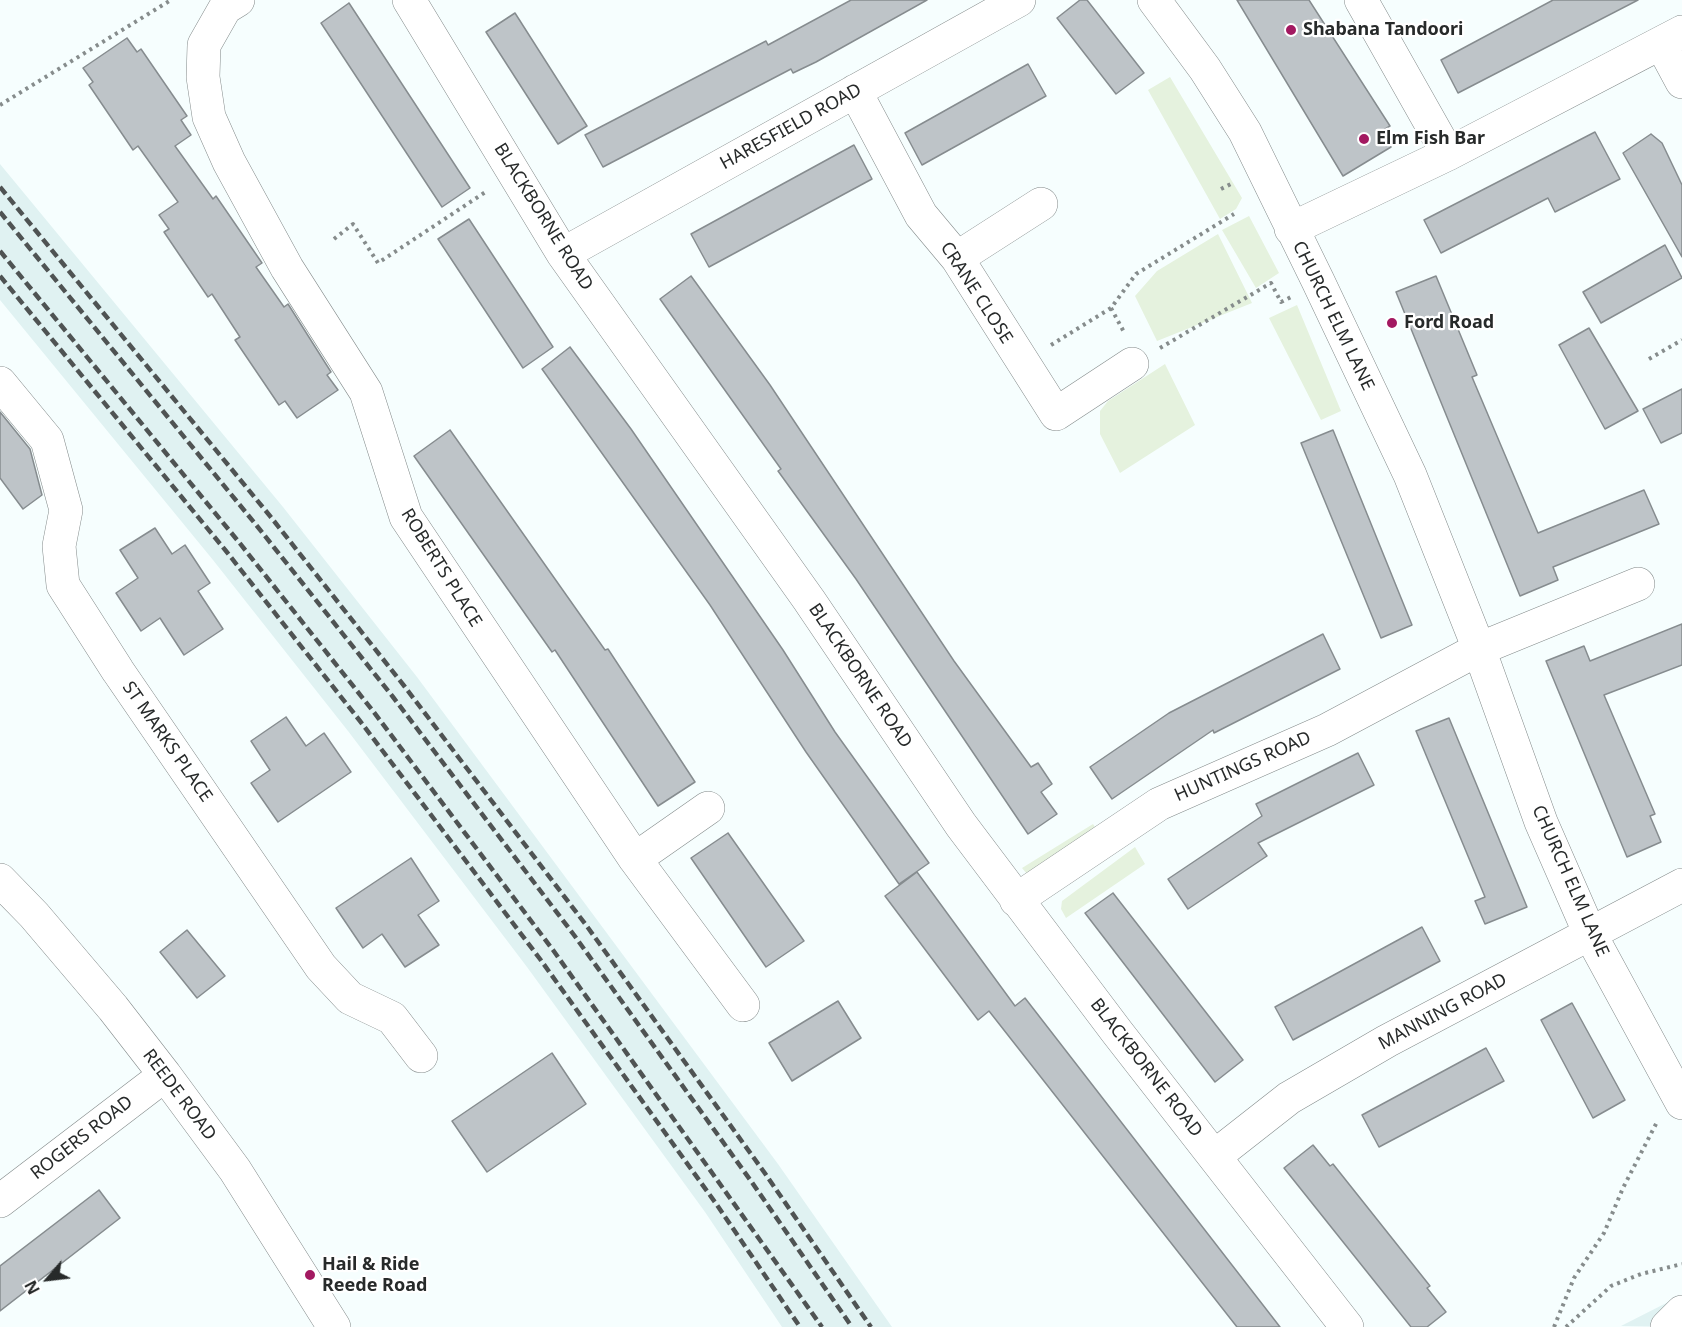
<!DOCTYPE html>
<style>
body{margin:0}
#map{position:relative;width:1682px;height:1327px;overflow:hidden;background:#f6fefe;font-family:"Noto Sans",sans-serif}
canvas{display:block}
.north{position:absolute;left:18px;top:1249px;width:60px;height:60px;-webkit-text-stroke:4px #fff;paint-order:stroke;rotate:242deg;font-size:16px;font-weight:700;line-height:24px;text-align:center;color:#272a2a}
.north::after{content:'';display:block;margin:auto;width:21px;height:27px;background:#272a2a;clip-path:polygon(50% 0,100% 100%,50% 72%,0 100%)}
</style>
<div id="map">
<canvas width="1682" height="1327"></canvas>
<div class="north">N</div>
</div>
<script>
const ctx = document.querySelector('canvas').getContext('2d');
ctx.lineJoin = 'round';
function paint(path, color) {
  ctx.fillStyle = color;
  ctx.fill(path, 'evenodd');
}
function toPath(rows) {
  const path = new Path2D();
  for (const r of rows) {
    path.moveTo(r[0], r[1]);
    for (let i = 2; i < r.length; i += 2) path.lineTo(r[i], r[i + 1]);
  }
  return path;
}
function trace(path, color, width, dash) {
  ctx.strokeStyle = color;
  ctx.lineWidth = width;
  ctx.lineCap = dash ? 'butt' : 'round';
  ctx.setLineDash(dash || []);
  ctx.stroke(path);
}
function write(font, color, halo, rows, align = 'center') {
  ctx.font = font + ' "Noto Sans",sans-serif';
  ctx.lineWidth = 4.5;
  ctx.setLineDash([]);
  ctx.textBaseline = 'middle';
  ctx.strokeStyle = halo;
  ctx.fillStyle = color;
  for (const [text, x, y, turn = 0] of rows) {
    ctx.save();
    ctx.translate(x, y);
    ctx.rotate((+turn || 0) * Math.PI / 180);
    ctx.textAlign = isNaN(turn) ? turn : align;
    if (halo) ctx.strokeText(text, 0, 0);
    ctx.fillText(text, 0, 0);
    ctx.restore();
  }
}
paint(toPath([
 [0,164,283,507,417,677,778,1164,892,1327,782,1327,705,1212,527,967,348,731,213,560,0,300],
 [1682,1295,1682,1327,1621,1326]
]), '#e0f2f2');
paint(toPath([
 [1170,77,1242,198,1236,209,1220,219,1148,90],
 [1249,216,1279,273,1256,288,1222,230],
 [1218,234,1252,303,1157,341,1135,296,1157,271],
 [1297,305,1341,411,1321,420,1269,318],
 [1165,364,1195,425,1120,473,1100,434,1100,411,1108,401],
 [1093,824,1102,837,1027,874,1022,868],
 [1135,847,1145,864,1066,918,1061,909,1062,901]
]), '#e5f2de');
const building = toPath([
 [851,0,927,0,816,62,793,73,791,69,603,167,585,135,766,41,768,45,851,0],
 [1080,0,1087,0,1144,73,1116,94,1057,18,1080,0],
 [1237,0,1309,0,1390,126,1382,131,1391,147,1343,176,1237,0],
 [1553,0,1638,0,1458,93,1441,60,1553,0],
 [349,3,470,188,442,207,321,23,349,3],
 [515,13,587,126,558,144,486,32,515,13],
 [127,38,137,52,141,49,187,116,181,120,191,135,175,146,213,199,216,196,262,263,256,267,284,307,288,304,331,372,327,375,338,390,297,418,285,401,279,405,235,340,240,337,212,294,208,297,164,232,169,229,159,215,178,202,138,146,133,150,89,85,93,82,83,68,127,38],
 [1028,64,1046,96,922,165,905,133,1028,64],
 [1595,132,1620,179,1555,212,1548,198,1441,253,1424,220,1595,132],
 [1651,134,1662,143,1682,185,1682,257,1623,153,1651,134],
 [854,145,872,179,709,267,691,234,854,145],
 [469,219,553,347,523,368,438,239,469,219],
 [1665,245,1682,278,1601,323,1583,292,1665,245],
 [691,276,770,385,954,661,1031,767,1038,763,1052,784,1041,792,1057,814,1028,834,856,579,778,471,781,469,660,299,691,276],
 [1436,276,1477,375,1472,377,1538,533,1644,490,1659,524,1553,567,1558,580,1520,596,1396,292,1436,276],
 [1589,328,1638,411,1605,429,1559,345,1589,328],
 [570,347,631,429,783,650,835,732,929,863,899,884,806,752,710,605,542,369,570,347],
 [1682,389,1682,433,1661,443,1643,409,1682,389],
 [0,412,30,449,42,495,23,509,0,478,0,412],
 [450,430,605,650,608,649,695,782,658,806,555,650,552,652,414,456,450,430],
 [1333,430,1412,625,1381,638,1301,443,1333,430],
 [155,528,172,554,185,545,210,583,198,591,223,629,184,655,160,618,141,631,116,593,138,578,120,550,155,528],
 [1682,624,1682,665,1604,695,1655,814,1650,816,1661,842,1627,857,1546,661,1584,646,1590,661,1682,624],
 [1323,634,1340,669,1214,733,1213,730,1112,799,1090,767,1169,713,1323,634],
 [286,717,306,746,324,733,351,772,278,822,251,783,270,770,251,741,286,717],
 [1449,718,1527,907,1485,924,1475,901,1485,897,1416,731,1449,718],
 [1358,753,1374,785,1258,843,1267,856,1188,909,1168,879,1262,816,1256,804,1358,753],
 [728,833,804,941,766,967,691,858,728,833],
 [411,858,439,901,418,915,439,945,405,967,382,934,363,948,336,908,411,858],
 [917,872,1015,1006,1025,998,1280,1327,1237,1327,989,1011,978,1020,885,896,917,872],
 [1113,893,1243,1060,1215,1082,1085,913,1113,893],
 [1422,927,1440,961,1293,1040,1275,1007,1422,927],
 [187,930,225,976,197,998,160,952,187,930],
 [838,1001,861,1038,792,1081,769,1043,838,1001],
 [1572,1003,1625,1100,1593,1118,1541,1020,1572,1003],
 [1486,1048,1504,1081,1379,1147,1362,1115,1486,1048],
 [552,1053,586,1104,487,1172,452,1121,552,1053],
 [1313,1145,1330,1166,1333,1164,1430,1286,1427,1288,1446,1312,1427,1327,1411,1327,1284,1168,1313,1145],
 [99,1190,120,1218,0,1311,0,1266,99,1190]
]);
paint(building, '#bec4c8');
trace(building, '#868c8f', 1.5);
const minor = toPath([
 [238,0,225,8,204,45,203,77,209,117,229,162,287,268,366,392,406,517,635,859,743,1005],
 [409,0,563,254,809,600,961,825,1117,1032,1347,1327],
 [1154,0,1205,69,1245,132,1318,281,1410,475,1479,649,1541,822,1590,934,1682,1103],
 [1361,0,1448,154],
 [1661,43,1682,82],
 [855,91,921,215,957,258,1056,414,1132,364],
 [1291,229,1448,154,1682,32],
 [563,254,1019,0],
 [957,258,1041,204],
 [0,383,47,440,66,510,59,546,63,585,118,671,321,967,350,998,392,1018,421,1056],
 [635,859,708,808],
 [0,880,34,915,113,1008,165,1075,235,1170,334,1327],
 [1016,900,1159,804,1327,730,1479,649,1638,584],
 [1215,1156,1289,1098,1387,1041,1682,885],
 [0,1201,165,1075],
 [1667,1327,1682,1312]
]);
trace(minor, '#838a8a', 34);
trace(toPath([
 [0,105,171,0],
 [1221,189,1231,184],
 [334,239,353,224,378,263,487,191],
 [1111,308,1125,334],
 [1051,345,1111,308,1136,274,1234,214],
 [1160,348,1271,283,1281,302,1291,297],
 [1649,359,1682,340],
 [1554,1327,1574,1278,1604,1233,1623,1188,1657,1122],
 [1566,1327,1611,1286,1641,1274,1682,1264]
]), '#868c8c', 4, [3, 4.5]);
trace(minor, '#fff', 33);
trace(toPath([
 [0,187,270,516,405,687,586,925,764,1172,871,1327],
 [0,212,257,526,393,697,574,935,751,1181,852,1327],
 [0,251,238,541,373,711,553,950,822,1327],
 [0,276,226,551,360,721,540,959,717,1205,800,1327]
]), '#4f5353', 4.5, [9, 4.5]);
for (const [x, y, r, color] of [
 [1291,30,6,"#a31961"],
 [1364,139,6,"#a31961"],
 [1392,323,6,"#a31961"],
 [310,1275,6,"#a31961"]
]) {
  const dot = new Path2D();
  dot.arc(x, y, r, 0, 2 * Math.PI);
  ctx.fillStyle = color;
  ctx.fill(dot);
  trace(dot, '#fff', 2);
}
write('bold 18px', '#272a2a', '#fff', [
 ["Shabana Tandoori",1303,30],
 ["Elm Fish Bar",1376,139],
 ["Ford Road",1404,323],
 ["Hail & Ride",322,1265],
 ["Reede Road",322,1286]
], 'left');
write('18px', '#272a2a', '#fff', [
 ["HARESFIELD ROAD",791,127,-29],
 ["BLACKBORNE ROAD",543,217,58],
 ["CRANE CLOSE",976,293,57],
 ["CHURCH ELM LANE",1333,316,64],
 ["ROBERTS PLACE",441,568,58],
 ["BLACKBORNE ROAD",860,676,56],
 ["ST MARKS PLACE",167,742,55],
 ["HUNTINGS ROAD",1243,767,-24],
 ["CHURCH ELM LANE",1570,881,66],
 ["MANNING ROAD",1443,1012,-28],
 ["BLACKBORNE ROAD",1146,1068,52],
 ["REEDE ROAD",179,1095,53],
 ["ROGERS ROAD",82,1138,-38]
]);
</script>
